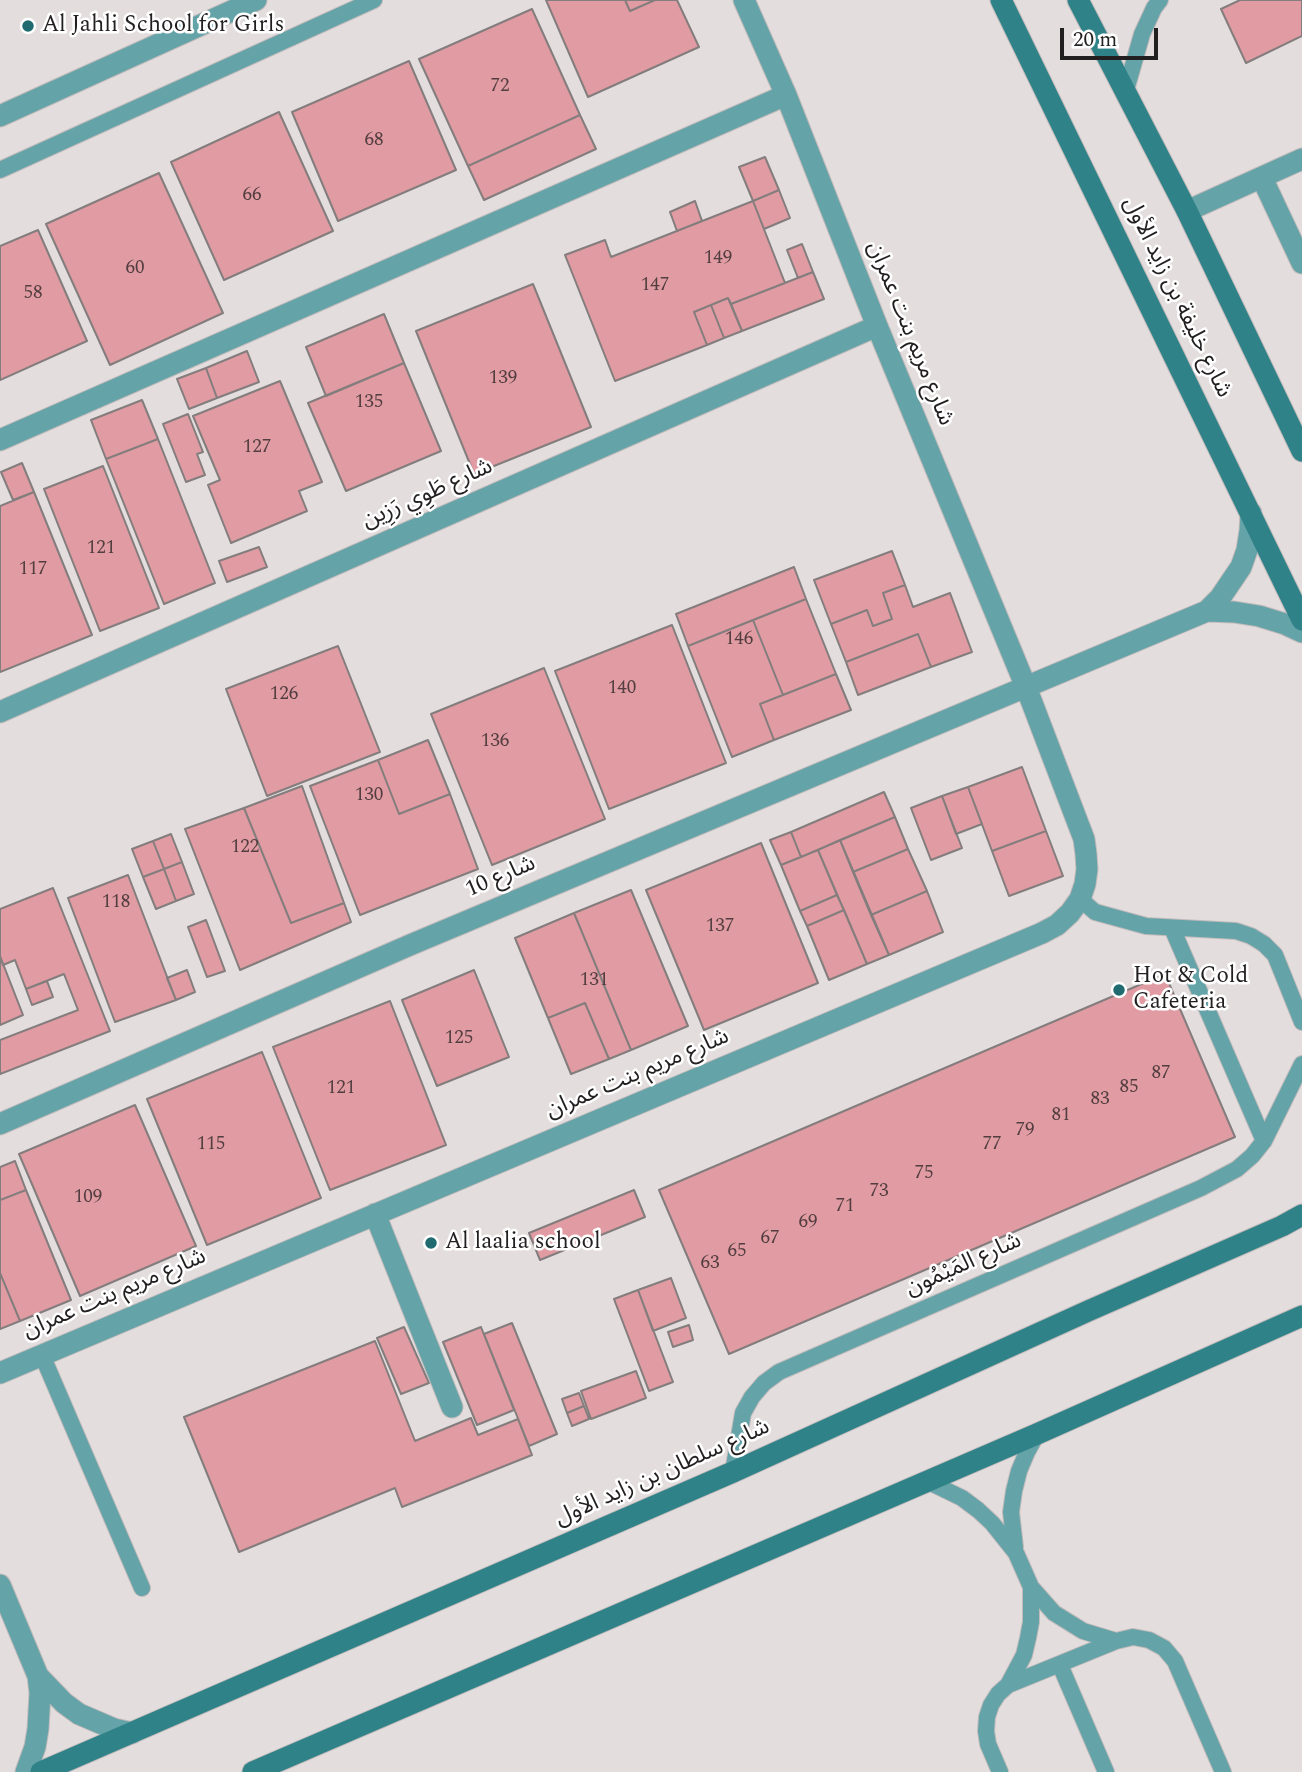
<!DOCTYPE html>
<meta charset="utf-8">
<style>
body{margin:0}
#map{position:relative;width:1302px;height:1772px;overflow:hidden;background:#e4dddd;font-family:Spectral,serif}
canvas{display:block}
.scale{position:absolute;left:1060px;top:28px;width:98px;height:32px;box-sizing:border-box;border:4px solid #221f20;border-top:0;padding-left:9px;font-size:21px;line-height:24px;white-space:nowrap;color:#221f20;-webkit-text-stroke:5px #fff;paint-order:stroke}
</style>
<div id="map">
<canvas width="1302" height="1772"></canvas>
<div class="scale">20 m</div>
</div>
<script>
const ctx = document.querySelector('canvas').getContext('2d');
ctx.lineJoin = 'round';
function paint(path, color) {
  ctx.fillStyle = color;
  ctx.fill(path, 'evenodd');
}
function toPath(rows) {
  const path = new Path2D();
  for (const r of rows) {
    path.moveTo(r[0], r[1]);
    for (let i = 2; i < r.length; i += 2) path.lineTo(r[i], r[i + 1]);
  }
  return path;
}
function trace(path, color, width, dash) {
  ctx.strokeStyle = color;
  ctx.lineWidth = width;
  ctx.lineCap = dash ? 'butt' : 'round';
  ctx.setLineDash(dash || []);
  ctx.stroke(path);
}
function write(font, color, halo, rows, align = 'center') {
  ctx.font = font + ' Spectral,"Noto Sans Arabic",serif';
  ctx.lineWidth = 5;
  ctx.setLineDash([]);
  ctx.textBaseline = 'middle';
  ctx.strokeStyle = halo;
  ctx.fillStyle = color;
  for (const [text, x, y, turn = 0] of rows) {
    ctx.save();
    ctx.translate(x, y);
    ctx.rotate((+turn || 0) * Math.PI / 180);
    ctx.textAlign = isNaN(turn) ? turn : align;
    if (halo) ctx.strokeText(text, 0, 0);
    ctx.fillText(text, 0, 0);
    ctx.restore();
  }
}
const building = toPath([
 [546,0,625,0,630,11,655,0,677,0,699,47,588,97,546,0],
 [625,0,655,0,630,11,625,0],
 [1240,0,1302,0,1302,36,1246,63,1221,9,1240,0],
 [532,9,580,115,468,166,419,59,532,9],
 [409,61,456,170,338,221,292,112,409,61],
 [279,112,333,231,224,280,171,162,279,112],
 [580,115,596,149,484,200,468,166,580,115],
 [765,157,779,190,753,201,739,167,765,157],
 [159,173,223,313,110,365,46,224,159,173],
 [779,190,790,218,764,229,753,201,779,190],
 [695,201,702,221,677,231,670,212,695,201],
 [753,201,785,283,731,304,728,298,694,312,707,345,615,381,565,255,605,240,611,257,753,201],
 [38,230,87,341,0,380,0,246,38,230],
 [802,244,813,272,798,278,787,250,802,244],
 [813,272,824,299,742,331,731,304,813,272],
 [533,284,591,427,474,474,416,331,533,284],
 [728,298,742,331,724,338,711,305,728,298],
 [711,305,724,338,707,345,694,312,711,305],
 [384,314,404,363,326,396,306,347,384,314],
 [247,351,259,382,217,398,206,368,247,351],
 [404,363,441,451,346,491,308,403,404,363],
 [206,368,217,398,189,409,177,379,206,368],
 [280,381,322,482,299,491,307,511,231,543,208,485,220,480,193,416,280,381],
 [142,400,158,439,106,459,91,420,142,400],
 [188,414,203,452,197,454,205,475,186,482,163,424,188,414],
 [158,439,215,583,164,604,106,459,158,439],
 [22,463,34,492,13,500,1,472,22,463],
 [103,466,159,608,100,631,44,489,103,466],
 [34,492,92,635,0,672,0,506,34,492],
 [259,547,267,567,227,582,219,561,259,547],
 [892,551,905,585,883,593,892,619,873,626,867,610,831,624,814,580,892,551],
 [794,567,806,599,688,646,676,614,794,567],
 [905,585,913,607,950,593,972,652,931,667,918,634,846,662,831,624,867,610,873,626,892,619,883,593,905,585],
 [806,599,836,674,783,695,753,620,806,599],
 [753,620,783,695,760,704,774,740,732,757,688,646,753,620],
 [672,625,726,763,609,809,555,671,672,625],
 [918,634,931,667,858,695,846,662,918,634],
 [338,646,380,752,267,796,226,689,338,646],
 [544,668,605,819,492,865,431,714,544,668],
 [836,674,851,710,774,740,760,704,836,674],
 [428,740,450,794,399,814,378,760,428,740],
 [378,760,399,814,450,794,478,869,360,915,310,786,378,760],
 [1022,767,1046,831,992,851,968,787,1022,767],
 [302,786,344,903,291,923,244,808,302,786],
 [968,787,982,824,956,834,942,796,968,787],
 [884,792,895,817,801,857,791,832,884,792],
 [942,796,962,848,931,860,911,808,942,796],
 [244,808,291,923,344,903,351,922,240,970,185,829,244,808],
 [895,817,908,849,853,872,840,840,895,817],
 [1046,831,1063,876,1009,896,992,851,1046,831],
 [791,832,801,857,781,865,770,840,791,832],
 [171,834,182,862,164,869,153,841,171,834],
 [840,840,889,955,867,964,818,850,840,840],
 [153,841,164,869,143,877,132,849,153,841],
 [761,843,818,983,704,1030,646,890,761,843],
 [908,849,927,891,871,915,853,872,908,849],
 [818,850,837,895,800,911,781,865,818,850],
 [182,862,194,894,176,901,164,869,182,862],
 [164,869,176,901,156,909,143,877,164,869],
 [128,875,176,1000,115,1022,68,898,128,875],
 [53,888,110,1031,0,1074,0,1040,78,1010,64,974,26,989,15,960,3,965,0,956,0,909,53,888],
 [631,890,688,1026,631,1050,574,913,631,890],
 [927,891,943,932,889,955,871,915,927,891],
 [837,895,844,910,807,926,800,911,837,895],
 [844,910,867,964,829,980,807,926,844,910],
 [574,913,631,1050,609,1059,585,1003,548,1018,515,938,574,913],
 [206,920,225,971,207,977,188,927,206,920],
 [0,956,23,1015,0,1025,0,956],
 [187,970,195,992,176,1000,167,978,187,970],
 [474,970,509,1057,437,1086,402,1000,474,970],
 [1165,974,1235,1137,729,1354,659,1190,1165,974],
 [47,981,53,997,32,1005,26,989,47,981],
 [390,1001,446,1145,330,1190,273,1047,390,1001],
 [585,1003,609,1059,571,1074,548,1018,585,1003],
 [262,1052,321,1198,207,1245,147,1099,262,1052],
 [135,1105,196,1246,80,1296,19,1154,135,1105],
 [15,1161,26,1190,0,1200,0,1167,15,1161],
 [26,1190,71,1300,20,1321,0,1273,0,1200,26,1190],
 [634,1190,645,1217,540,1260,529,1233,634,1190],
 [0,1273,20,1321,0,1329,0,1273],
 [671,1278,686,1318,653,1331,638,1290,671,1278],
 [638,1290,673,1382,649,1391,614,1299,638,1290],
 [512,1323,557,1434,529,1446,484,1334,512,1323],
 [689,1325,693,1340,673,1347,668,1332,689,1325],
 [404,1327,429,1383,401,1394,377,1338,404,1327],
 [481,1327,514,1410,477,1425,443,1342,481,1327],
 [375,1341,415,1441,471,1418,478,1435,518,1419,532,1455,402,1507,395,1488,239,1552,184,1417,375,1341],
 [636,1371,646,1398,591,1419,581,1391,636,1371],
 [579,1393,584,1406,567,1413,562,1399,579,1393],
 [584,1406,589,1419,572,1426,567,1413,584,1406]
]);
paint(building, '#e19ba2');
trace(building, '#837d7d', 2);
const lane = toPath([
 [1126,90,1142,34,1154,8,1160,0],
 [0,170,374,0],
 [1080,899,1095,912,1146,926,1236,931,1251,936,1264,944,1275,955,1302,1022],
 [1172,928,1264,1141],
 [42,1355,142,1588],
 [733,1472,743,1413,752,1397,764,1383,779,1372,1201,1188,1237,1169,1252,1156,1264,1141,1302,1064],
 [927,1481,962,1498,978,1510,992,1523,1016,1553,1031,1587,1054,1613,1083,1631,1116,1641],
 [1015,1547,1011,1512,1014,1491,1019,1471,1027,1452,1037,1434],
 [1060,1665,1106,1772],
 [1008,1685,1024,1655,1028,1638,1031,1622,1031,1587],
 [1000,1772,988,1744,986,1731,987,1717,991,1705,998,1694,1008,1685,1116,1641,1133,1637,1149,1640,1164,1648,1175,1661,1223,1772]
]);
const street = toPath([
 [0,116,256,0],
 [1262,178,1302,263],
 [1187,211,1302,159],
 [0,440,786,95],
 [1207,611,1234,612,1259,616,1285,624,1302,632],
 [0,712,877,326],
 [0,1124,410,945,1207,611,1220,598,1241,567,1247,550,1250,531,1251,513],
 [375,1214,452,1407],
 [0,1373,1042,933,1057,925,1070,913,1080,899,1085,884,1087,869,1086,854,1084,839,1026,687,877,326,786,95,744,0],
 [0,1585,38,1676,40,1693,38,1729,35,1747,26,1772],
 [38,1676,64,1703,79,1714,114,1729,132,1733]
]);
const secondary = toPath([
 [1001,0,1302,620],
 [1078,0,1187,211,1302,451],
 [41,1772,733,1472,1088,1311,1282,1226,1302,1215],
 [253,1772,1037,1434,1302,1316]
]);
trace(lane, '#c1bbbb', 18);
trace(street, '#c1bbbb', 23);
trace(secondary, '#c1bbbb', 23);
trace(lane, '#64a3a8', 16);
trace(street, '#64a3a8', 21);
trace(secondary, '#2f8288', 21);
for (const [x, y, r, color] of [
 [28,26,7,"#1f6b70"],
 [1119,990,7,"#1f6b70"],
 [431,1243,7,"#1f6b70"]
]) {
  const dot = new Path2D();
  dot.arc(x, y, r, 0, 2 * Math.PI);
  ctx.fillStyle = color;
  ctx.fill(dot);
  trace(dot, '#fff', 2.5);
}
write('19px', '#523e40', null, [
 ["72",500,87],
 ["68",374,141],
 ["66",252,196],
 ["149",718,259],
 ["60",135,269],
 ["147",655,286],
 ["58",33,294],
 ["139",503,379],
 ["135",369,403],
 ["127",257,448],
 ["121",101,549],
 ["117",33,570],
 ["146",739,640],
 ["140",622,689],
 ["126",284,695],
 ["136",495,742],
 ["130",369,796],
 ["122",245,848],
 ["118",116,903],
 ["137",720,927],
 ["131",594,981],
 ["125",459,1039],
 ["87",1161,1074],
 ["85",1129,1088],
 ["121",341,1089],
 ["83",1100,1100],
 ["81",1061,1116],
 ["79",1025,1131],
 ["115",211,1145],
 ["77",992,1145],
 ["75",924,1174],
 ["73",879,1192],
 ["109",88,1198],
 ["71",845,1207],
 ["69",808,1223],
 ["67",770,1239],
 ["65",737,1252],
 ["63",710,1264]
]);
write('23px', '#221f20', '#fff', [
 ["Al Jahli School for Girls",42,26],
 ["Hot & Cold",1133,977],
 ["Cafeteria",1133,1003],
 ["Al laalia school",445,1243]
], 'left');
write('23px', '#221f20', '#fff', [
 ["شارع خليفة بن زايد الأول",1176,298,64],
 ["شارع مريم بنت عمران",909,334,68],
 ["شارع طَوِي رَزِين",428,495,-24],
 ["شارع 10",501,878,-23],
 ["شارع مريم بنت عمران",638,1075,-23],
 ["شارع المَيْمُون",964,1266,-24],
 ["شارع مريم بنت عمران",115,1295,-23],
 ["شارع سلطان بن زايد الأول",663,1474,-24]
]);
</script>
